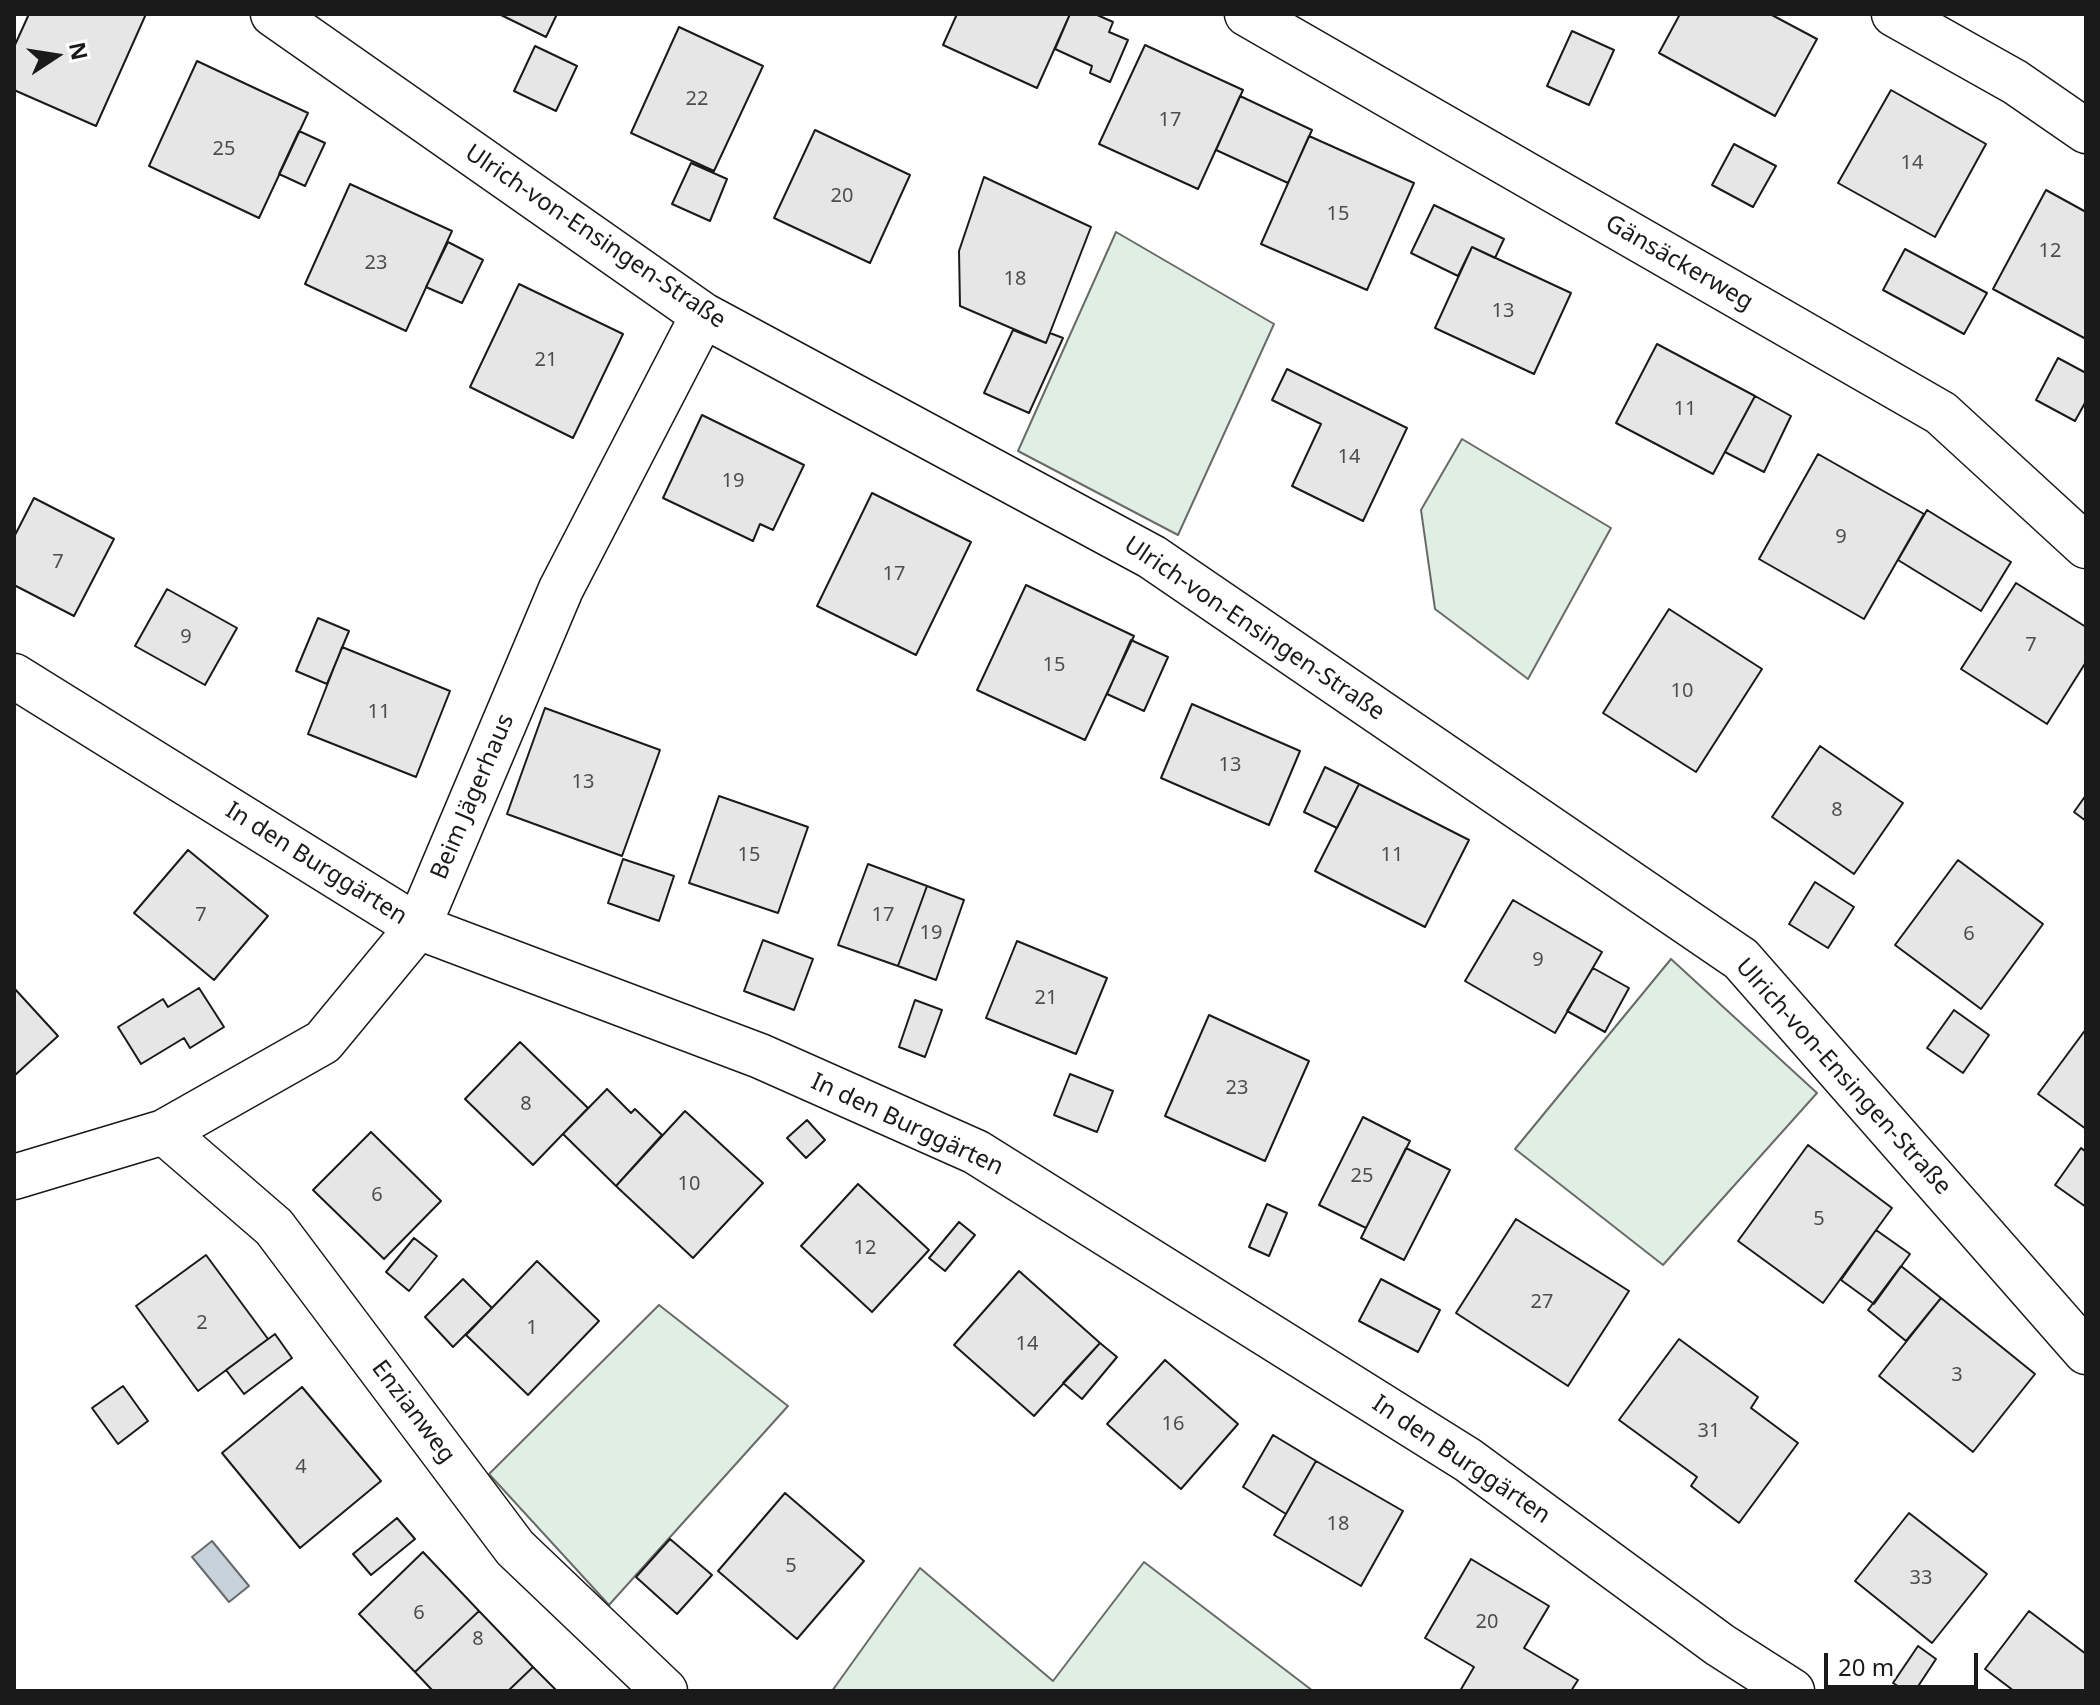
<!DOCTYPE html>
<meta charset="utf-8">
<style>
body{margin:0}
#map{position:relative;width:2100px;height:1705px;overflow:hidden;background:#fff;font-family:"Noto Sans",sans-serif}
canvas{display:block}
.frame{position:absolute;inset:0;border:16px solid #1a1a1a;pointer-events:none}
.north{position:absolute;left:16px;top:16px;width:80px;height:80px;-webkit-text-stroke:6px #fff;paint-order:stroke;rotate:78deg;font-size:22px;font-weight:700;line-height:32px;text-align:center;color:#1a1a1a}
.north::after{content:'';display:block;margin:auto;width:28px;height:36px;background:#1a1a1a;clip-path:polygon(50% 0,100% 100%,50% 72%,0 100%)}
.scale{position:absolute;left:1824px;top:1653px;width:154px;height:36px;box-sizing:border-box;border:4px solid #1a1a1a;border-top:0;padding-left:10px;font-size:24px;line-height:28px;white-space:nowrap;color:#1a1a1a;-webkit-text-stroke:6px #fff;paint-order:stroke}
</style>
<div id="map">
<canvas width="2100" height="1705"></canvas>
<div class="frame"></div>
<div class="north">N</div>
<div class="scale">20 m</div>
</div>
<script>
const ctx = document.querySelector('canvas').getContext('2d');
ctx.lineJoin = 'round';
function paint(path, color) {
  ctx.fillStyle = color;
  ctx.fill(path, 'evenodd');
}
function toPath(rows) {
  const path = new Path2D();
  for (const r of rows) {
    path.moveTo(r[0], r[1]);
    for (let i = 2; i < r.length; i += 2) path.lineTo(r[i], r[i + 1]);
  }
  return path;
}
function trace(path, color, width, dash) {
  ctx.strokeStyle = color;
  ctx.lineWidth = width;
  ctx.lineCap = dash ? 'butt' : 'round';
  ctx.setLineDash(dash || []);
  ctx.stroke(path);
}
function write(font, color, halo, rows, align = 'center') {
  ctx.font = font + ' "Noto Sans",sans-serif';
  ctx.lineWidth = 6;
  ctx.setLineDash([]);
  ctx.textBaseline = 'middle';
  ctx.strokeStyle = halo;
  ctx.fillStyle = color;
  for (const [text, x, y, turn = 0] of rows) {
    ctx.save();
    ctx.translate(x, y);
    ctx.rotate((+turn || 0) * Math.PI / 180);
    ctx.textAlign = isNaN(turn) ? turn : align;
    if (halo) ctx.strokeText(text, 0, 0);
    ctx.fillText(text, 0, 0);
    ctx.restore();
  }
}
const green = toPath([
 [1116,232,1274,324,1178,535,1018,451,1116,232],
 [1462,439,1611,528,1528,679,1435,609,1421,510,1462,439],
 [1671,959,1817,1093,1663,1265,1515,1149,1671,959],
 [659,1305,788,1406,609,1605,489,1474,659,1305],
 [1144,1562,1313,1691,832,1691,920,1568,1053,1681,1144,1562]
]);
paint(green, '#e0efe3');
trace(green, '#6a6a6a', 2);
const water = toPath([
 [212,1541,249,1586,229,1602,192,1557,212,1541]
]);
paint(water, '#c6d2dc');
trace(water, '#6a6a6a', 2);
const building = toPath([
 [29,14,146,14,96,126,14,90,14,47,29,14],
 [499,14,557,14,546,37,499,14],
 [957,14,1070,14,1037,88,943,45,957,14],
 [1070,14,1095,14,1113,22,1109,32,1128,40,1110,82,1090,73,1092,66,1055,49,1070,14],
 [1680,14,1770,14,1817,39,1775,116,1659,53,1680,14],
 [679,27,763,66,714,171,631,133,679,27],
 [1572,31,1614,50,1589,105,1547,86,1572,31],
 [1145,45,1243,90,1198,189,1099,144,1145,45],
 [535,46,577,66,556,111,514,91,535,46],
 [197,61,308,113,259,218,149,166,197,61],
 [1891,90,1986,144,1935,237,1838,183,1891,90],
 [1240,96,1312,130,1288,183,1216,150,1240,96],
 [815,130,910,175,870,263,774,218,815,130],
 [299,131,325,143,305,186,279,174,299,131],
 [1309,136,1414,183,1367,290,1261,244,1309,136],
 [1734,144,1776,166,1753,207,1712,185,1734,144],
 [691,163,727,179,710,221,672,204,691,163],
 [984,177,1091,227,1046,343,960,306,959,251,984,177],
 [350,184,452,231,406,331,305,284,350,184],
 [2046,190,2086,212,2086,339,1993,289,2046,190],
 [1434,205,1504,239,1495,258,1472,247,1458,276,1411,253,1434,205],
 [448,242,483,260,462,303,426,287,448,242],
 [1472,247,1571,293,1534,374,1435,328,1472,247],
 [1905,249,1987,293,1964,334,1883,290,1905,249],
 [519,284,623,334,573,438,470,387,519,284],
 [1013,330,1046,343,1050,333,1063,338,1029,413,984,393,1013,330],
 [1657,344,1755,396,1713,474,1616,423,1657,344],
 [2058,358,2086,373,2086,401,2075,421,2036,400,2058,358],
 [1287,369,1407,428,1363,521,1292,486,1321,424,1272,400,1287,369],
 [1755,396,1791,416,1764,472,1725,452,1755,396],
 [702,415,804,465,773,530,760,524,753,541,663,498,702,415],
 [1818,454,1924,514,1864,619,1759,559,1818,454],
 [872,493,971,542,916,655,817,606,872,493],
 [34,498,114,539,74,616,14,585,14,537,34,498],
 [1927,510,2011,562,1981,611,1898,560,1927,510],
 [2016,583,2086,627,2086,662,2047,724,1961,669,2016,583],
 [1026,585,1134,636,1085,740,977,690,1026,585],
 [167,589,237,628,205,685,135,646,167,589],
 [1669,609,1762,669,1696,772,1603,713,1669,609],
 [318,618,349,631,327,684,296,671,318,618],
 [1131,640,1168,657,1144,711,1107,694,1131,640],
 [342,647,450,691,416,777,308,734,342,647],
 [1192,704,1300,751,1269,825,1161,778,1192,704],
 [545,708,660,750,622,856,507,814,545,708],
 [1820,746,1903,803,1854,874,1772,817,1820,746],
 [1325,767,1359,784,1337,828,1304,812,1325,767],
 [1359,784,1469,840,1425,927,1315,871,1359,784],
 [2086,795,2086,821,2074,812,2086,795],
 [719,796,808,827,778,913,689,883,719,796],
 [188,850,268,916,214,980,134,913,188,850],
 [623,859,674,876,659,921,608,903,623,859],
 [1958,860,2043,924,1981,1009,1895,945,1958,860],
 [868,864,927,886,898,966,838,945,868,864],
 [1815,882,1854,907,1828,948,1789,924,1815,882],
 [927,886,964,900,936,980,898,966,927,886],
 [1513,900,1602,952,1555,1033,1465,981,1513,900],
 [763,940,813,959,794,1010,744,991,763,940],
 [1017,941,1107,978,1076,1054,986,1018,1017,941],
 [1593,968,1629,988,1605,1032,1567,1011,1593,968],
 [14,988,58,1036,14,1076,14,988],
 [199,988,224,1027,190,1048,184,1038,141,1064,118,1027,163,999,168,1007,199,988],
 [915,1000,942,1010,925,1057,899,1047,915,1000],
 [1954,1010,1989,1035,1963,1073,1927,1048,1954,1010],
 [1209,1015,1309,1061,1265,1161,1165,1116,1209,1015],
 [2086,1029,2086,1129,2038,1094,2086,1029],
 [520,1042,588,1108,533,1165,465,1099,520,1042],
 [1070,1074,1113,1091,1097,1132,1054,1115,1070,1074],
 [607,1089,631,1113,635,1109,662,1135,616,1186,563,1134,607,1089],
 [685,1111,763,1183,693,1258,616,1186,685,1111],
 [1363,1117,1410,1141,1366,1228,1319,1205,1363,1117],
 [807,1120,825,1140,806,1158,787,1138,807,1120],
 [371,1132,441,1201,384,1259,313,1190,371,1132],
 [1808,1145,1892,1208,1823,1303,1738,1241,1808,1145],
 [1406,1148,1450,1170,1404,1260,1361,1238,1406,1148],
 [2081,1148,2086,1152,2086,1207,2055,1185,2081,1148],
 [858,1184,929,1250,872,1312,801,1246,858,1184],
 [1267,1204,1287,1213,1269,1256,1249,1247,1267,1204],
 [1516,1219,1629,1291,1568,1386,1456,1313,1516,1219],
 [959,1222,975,1235,945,1271,929,1258,959,1222],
 [1876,1230,1910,1254,1874,1304,1841,1280,1876,1230],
 [414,1238,437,1256,409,1291,386,1272,414,1238],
 [206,1255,268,1339,198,1391,136,1306,206,1255],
 [537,1261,599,1321,528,1395,466,1335,537,1261],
 [1901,1266,1941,1298,1906,1341,1868,1310,1901,1266],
 [1019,1271,1100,1343,1034,1416,954,1345,1019,1271],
 [463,1279,492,1308,453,1347,425,1317,463,1279],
 [1381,1279,1440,1310,1418,1352,1359,1321,1381,1279],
 [1941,1298,2035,1374,1973,1452,1879,1376,1941,1298],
 [275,1334,292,1358,244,1394,226,1370,275,1334],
 [1679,1339,1758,1397,1751,1408,1798,1443,1739,1523,1691,1486,1697,1477,1619,1420,1679,1339],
 [1100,1343,1117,1357,1082,1399,1063,1383,1100,1343],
 [1165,1360,1238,1424,1181,1489,1107,1424,1165,1360],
 [123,1386,148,1421,118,1444,92,1408,123,1386],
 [302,1387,381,1481,300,1548,222,1453,302,1387],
 [1273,1435,1316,1461,1286,1514,1243,1487,1273,1435],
 [1316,1461,1403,1511,1361,1586,1274,1535,1316,1461],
 [785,1493,864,1561,797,1639,718,1571,785,1493],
 [1909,1513,1987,1574,1932,1643,1855,1581,1909,1513],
 [397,1518,415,1539,371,1575,353,1554,397,1518],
 [670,1539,712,1575,677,1614,636,1577,670,1539],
 [423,1552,479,1611,415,1672,359,1614,423,1552],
 [1471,1559,1549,1606,1524,1648,1578,1680,1571,1691,1460,1691,1474,1667,1425,1638,1471,1559],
 [479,1611,533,1667,508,1691,433,1691,415,1672,479,1611],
 [2029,1611,2086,1654,2086,1691,2014,1691,1985,1669,2029,1611],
 [1918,1646,1936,1659,1915,1691,1906,1691,1893,1683,1918,1646],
 [533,1667,557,1691,508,1691,533,1667]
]);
paint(building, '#e6e6e6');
trace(building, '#1a1a1a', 2);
const street = toPath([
 [273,14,703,315,1152,557,1741,959,2086,1352],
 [1247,14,1941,413,2086,546],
 [1894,14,2015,82,2086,131],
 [14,676,418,927,760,1056,976,1152,1468,1460,1720,1645,1792,1691],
 [164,1132,274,1227,515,1548,665,1691],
 [14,1177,164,1132,323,1042,418,927,561,589,703,315]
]);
trace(street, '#1a1a1a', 47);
trace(street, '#fff', 44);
write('20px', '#4d4d4d', null, [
 ["22",697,99],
 ["17",1170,120],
 ["25",224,149],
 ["14",1912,163],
 ["20",842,196],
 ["15",1338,214],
 ["12",2050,251],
 ["23",376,263],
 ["18",1015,279],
 ["13",1503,311],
 ["21",546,360],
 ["11",1685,409],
 ["14",1349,457],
 ["19",733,481],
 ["9",1841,537],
 ["7",58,562],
 ["17",894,574],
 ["9",186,637],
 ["7",2031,645],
 ["15",1054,665],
 ["10",1682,691],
 ["11",379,712],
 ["13",1230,765],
 ["13",583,782],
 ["8",1837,810],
 ["15",749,855],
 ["11",1392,855],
 ["7",201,915],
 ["17",883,915],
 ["19",931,933],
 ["6",1969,934],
 ["9",1538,960],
 ["21",1046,998],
 ["23",1237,1088],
 ["8",526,1104],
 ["25",1362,1176],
 ["10",689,1184],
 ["6",377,1195],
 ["5",1819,1219],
 ["12",865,1248],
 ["27",1542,1302],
 ["2",202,1323],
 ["1",532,1328],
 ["14",1027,1344],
 ["3",1957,1375],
 ["16",1173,1424],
 ["31",1709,1431],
 ["4",301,1467],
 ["18",1338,1524],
 ["5",791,1566],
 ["33",1921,1578],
 ["6",419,1613],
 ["20",1487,1622],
 ["8",478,1639]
]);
write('24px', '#1a1a1a', '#fff', [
 ["Ulrich-von-Ensingen-Straße",595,237,34],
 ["Gänsäckerweg",1679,263,30],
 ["Ulrich-von-Ensingen-Straße",1254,629,34],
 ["Beim Jägerhaus",473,797,-67],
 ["In den Burggärten",316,864,32],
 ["Ulrich-von-Ensingen-Straße",1843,1077,48],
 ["In den Burggärten",907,1125,25],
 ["Enzianweg",413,1412,53],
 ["In den Burggärten",1461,1460,34]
]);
</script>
